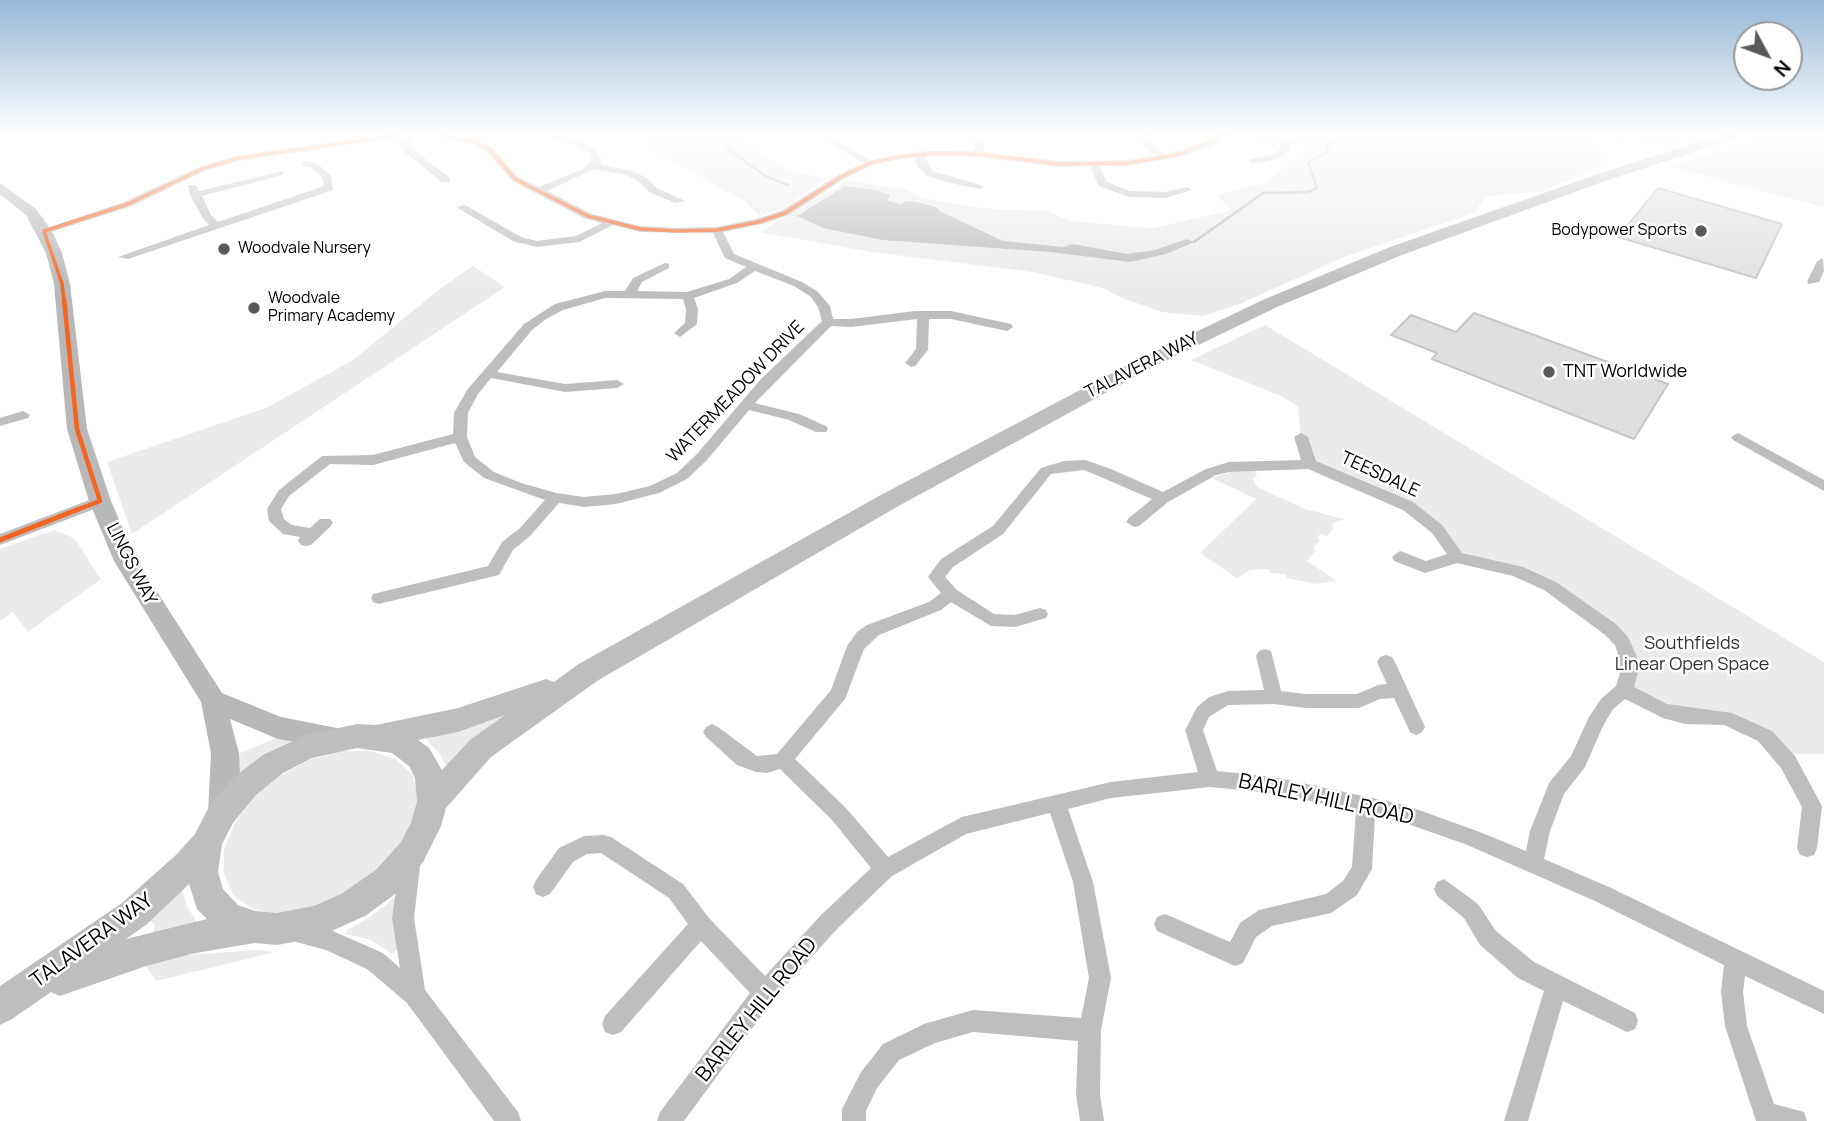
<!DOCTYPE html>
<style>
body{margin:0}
#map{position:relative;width:1824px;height:1121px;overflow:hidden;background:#fff;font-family:Manrope,sans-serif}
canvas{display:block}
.north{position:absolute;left:1733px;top:21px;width:70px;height:70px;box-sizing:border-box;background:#fff;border:2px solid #999;border-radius:50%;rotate:131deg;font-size:19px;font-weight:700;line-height:28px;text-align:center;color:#000}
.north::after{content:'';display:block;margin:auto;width:24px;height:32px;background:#595959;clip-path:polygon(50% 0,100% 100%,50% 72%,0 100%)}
</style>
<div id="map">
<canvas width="1824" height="1121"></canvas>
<div class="north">N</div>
</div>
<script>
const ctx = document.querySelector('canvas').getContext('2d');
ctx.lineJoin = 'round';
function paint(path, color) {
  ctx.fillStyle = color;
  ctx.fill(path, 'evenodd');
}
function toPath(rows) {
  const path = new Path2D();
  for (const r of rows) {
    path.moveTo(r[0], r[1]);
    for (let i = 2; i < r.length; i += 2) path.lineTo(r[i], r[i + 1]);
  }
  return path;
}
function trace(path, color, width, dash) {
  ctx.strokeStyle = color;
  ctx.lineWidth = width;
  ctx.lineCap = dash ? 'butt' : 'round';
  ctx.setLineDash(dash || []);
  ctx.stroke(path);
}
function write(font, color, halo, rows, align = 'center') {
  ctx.font = font + ' Manrope,sans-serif';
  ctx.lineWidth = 5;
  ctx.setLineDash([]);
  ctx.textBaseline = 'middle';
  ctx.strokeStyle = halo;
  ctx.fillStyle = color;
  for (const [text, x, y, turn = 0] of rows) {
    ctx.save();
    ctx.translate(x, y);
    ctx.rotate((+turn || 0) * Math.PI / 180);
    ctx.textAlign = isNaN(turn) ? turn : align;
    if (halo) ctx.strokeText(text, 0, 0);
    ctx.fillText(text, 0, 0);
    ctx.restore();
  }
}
paint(toPath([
 [643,135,739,135,749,145,787,170,827,179,782,208,760,216,744,201,652,149],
 [1322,135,1581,135,1601,144,1601,166,1539,192,1486,196,1474,213,1344,257,1242,303,1203,316,1162,312,1122,298,1103,288,1033,272,871,252,760,232,845,182,855,181,907,190,923,198,960,205,993,209,1048,211,1069,221,1153,228,1232,210,1217,195,1266,183],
 [1601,135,1714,135,1677,145,1624,142],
 [1771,135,1824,135,1824,207,1671,167],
 [473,266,505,287,132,534,107,462,266,408,353,360,441,288],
 [1265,325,1824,662,1824,754,1791,754,1765,736,1637,698,1622,642,1550,586,1457,557,1408,506,1310,464,1301,437,1298,407,1281,396,1191,360],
 [1255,471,1257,475,1253,479,1257,487,1305,509,1344,519,1331,524,1334,528,1327,536,1320,534,1317,538,1320,540,1314,547,1315,551,1307,561,1337,581,1315,584,1287,578,1286,574,1270,573,1268,569,1250,570,1237,578,1200,553,1256,499,1212,478,1231,472],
 [54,530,74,538,101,579,28,632,13,612,0,621,0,549],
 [510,713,449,771,440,754,426,739],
 [276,738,294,741,241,775,238,754],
 [341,751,371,751,395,759,412,774,419,797,415,824,399,853,344,899,280,915,253,909,233,895,224,874,224,849,235,823,253,798,278,777,309,760],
 [181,887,188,908,200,927,152,939,155,925,148,918],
 [398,895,398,949,392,954,371,940,346,934,346,931,373,915],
 [256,950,275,952,156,981,144,963,175,956]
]), '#ebebeb');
paint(toPath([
 [845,186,877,190,890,195,887,201,901,204,906,201,915,202,936,207,939,211,1003,241,1063,247,1073,244,1127,254,1155,250,1187,239,1194,242,1166,254,1130,262,1050,252,883,240,823,228,797,216]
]), '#bebebe');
trace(toPath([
 [717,135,732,152,765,176,788,185],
 [1194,242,1263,193,1309,192,1317,188,1308,163,1328,151,1327,145,1340,140,1339,135]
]), '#bebebe', 2.5);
const building = toPath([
 [1658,188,1782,224,1756,278,1618,237,1658,188],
 [1474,313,1668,384,1634,439,1432,359,1437,353,1391,335,1411,315,1456,332,1474,313]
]);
paint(building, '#dfdfdf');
trace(building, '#c6c6c6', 2);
paint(toPath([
 [383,135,412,135,409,146,450,178,450,182,442,182,402,150,398,144,402,137,239,161,205,171,132,206,48,233,39,231,124,202,199,167,235,156,383,135],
 [437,135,452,135,480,141,493,148,518,177,539,187,583,169,592,160,589,154,572,144,545,137,544,135,557,135,578,140,596,150,602,161,599,164,633,171,647,178,657,188,685,201,676,203,649,192,639,182,627,175,594,169,547,191,592,214,640,226,676,228,717,227,756,219,781,211,838,175,863,163,816,135,826,135,871,160,919,151,974,151,974,146,962,135,972,135,984,145,983,152,1058,161,1128,160,1155,156,1142,144,1143,135,1151,135,1152,143,1164,154,1206,142,1219,135,1230,135,1212,146,1180,157,1128,166,1099,166,1107,182,1130,191,1165,192,1187,187,1192,190,1165,198,1129,197,1099,186,1090,166,1058,167,978,157,937,156,925,157,932,171,984,186,979,189,942,181,926,175,918,167,915,158,896,160,873,165,844,179,789,215,762,224,723,232,734,254,802,282,818,292,830,306,833,319,851,319,915,311,951,311,1011,324,1013,327,1007,331,951,319,929,319,928,350,915,366,911,367,905,363,916,349,917,319,851,327,831,326,755,403,799,414,826,426,828,429,826,432,816,432,789,420,749,410,707,460,687,479,659,493,616,504,584,507,559,503,530,536,513,550,499,575,379,604,373,602,371,598,373,594,488,566,502,542,520,528,545,500,484,478,464,462,455,443,373,465,330,464,289,496,281,509,284,519,292,525,310,528,320,519,330,519,333,523,330,527,311,545,306,546,301,545,298,541,300,537,283,534,269,521,267,509,279,490,322,456,373,455,453,434,454,413,467,390,524,324,555,304,605,291,625,291,633,278,665,263,669,264,669,268,642,282,637,291,687,292,729,279,746,267,725,258,713,233,640,232,613,225,579,242,537,247,513,241,456,207,465,205,521,237,537,241,576,236,602,223,584,218,512,181,487,152,474,145,437,135],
 [755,271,794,286,810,296,818,307,822,321,760,380,697,454,677,473,650,486,616,494,584,497,556,493,521,483,494,472,475,457,467,437,468,413,478,394,491,378,565,392,617,388,624,384,617,380,565,384,497,372,532,330,546,319,563,310,605,298,683,299,686,309,685,323,674,333,680,337,697,324,698,309,694,298,737,283,755,271],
 [1246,135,1262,135,1285,139,1321,135,1304,142,1290,144,1288,152,1277,159,1253,164,1248,161,1250,159,1271,155,1280,149,1280,144,1246,135],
 [306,161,316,163,331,175,333,190,128,259,118,257,209,225,202,217,190,195,188,185,196,185,199,191,283,171,283,175,202,196,211,215,218,222,324,186,323,178,310,167,303,166,303,162,306,161],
 [1823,258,1824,271,1819,282,1809,284,1807,282,1817,261,1823,258],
 [23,411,30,415,28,418,0,426,0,418,23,411],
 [1301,433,1308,437,1316,461,1413,502,1442,525,1462,553,1523,567,1556,582,1616,624,1628,637,1637,657,1638,673,1634,687,1667,704,1732,713,1772,731,1795,756,1822,806,1817,848,1814,855,1807,857,1800,855,1797,848,1802,807,1781,768,1758,741,1724,725,1685,724,1663,718,1625,699,1613,709,1603,726,1585,767,1564,794,1550,831,1544,859,1609,887,1824,991,1824,1014,1745,976,1743,992,1747,1026,1774,1104,1804,1112,1807,1121,1756,1121,1725,1026,1721,992,1724,965,1595,901,1465,844,1405,823,1375,815,1372,869,1357,895,1331,913,1272,926,1256,937,1243,963,1235,966,1157,931,1154,924,1157,917,1165,914,1230,942,1240,923,1259,910,1326,894,1343,881,1352,867,1356,811,1274,793,1210,787,1111,798,1068,809,1093,882,1111,978,1101,1030,1100,1094,1104,1121,1080,1121,1076,1094,1078,1041,973,1032,935,1043,899,1060,877,1088,866,1111,866,1121,842,1121,842,1109,861,1072,883,1044,924,1024,973,1010,1081,1018,1089,978,1073,882,1050,813,966,834,892,876,836,930,773,1000,684,1121,657,1121,660,1112,750,993,701,941,621,1032,613,1035,605,1032,602,1024,605,1016,688,924,669,898,601,853,587,854,573,862,550,894,543,897,536,894,533,887,536,880,559,848,584,836,604,835,611,837,683,884,709,918,765,976,820,916,871,868,832,820,780,769,767,773,756,772,737,765,706,737,703,732,706,727,712,724,718,727,757,756,777,754,831,690,847,646,857,632,867,625,929,602,941,593,928,577,941,559,993,526,1041,468,1064,461,1085,460,1111,469,1163,492,1206,469,1229,462,1301,460,1294,437,1301,433],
 [1308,469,1403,510,1432,533,1447,554,1426,561,1400,551,1392,557,1394,561,1425,573,1457,563,1513,576,1544,590,1604,634,1615,645,1619,657,1620,673,1616,686,1601,699,1589,717,1571,756,1549,783,1530,831,1526,851,1477,831,1405,805,1274,777,1217,771,1203,730,1209,717,1228,705,1274,704,1306,708,1359,708,1380,699,1394,698,1410,732,1416,735,1422,732,1425,727,1395,662,1392,657,1386,655,1380,657,1377,662,1387,684,1378,685,1357,694,1306,694,1281,691,1271,651,1265,649,1259,651,1256,656,1264,690,1228,691,1209,697,1197,707,1188,725,1185,730,1198,772,1111,782,962,817,888,857,846,808,795,759,845,699,864,649,879,635,941,610,951,602,991,626,1015,627,1046,618,1048,614,1046,610,1040,608,1015,615,994,614,957,590,945,577,953,567,1003,534,1051,474,1084,470,1152,499,1129,518,1126,522,1134,527,1139,526,1168,502,1216,475,1229,472,1308,469],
 [1738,433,1824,480,1824,491,1733,440,1731,437,1738,433],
 [100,496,105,497,107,501,105,505,0,545,0,534,100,496],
 [411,849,418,851,421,858,414,918,425,990,518,1112,521,1121,494,1121,407,1003,367,969,326,950,289,940,286,933,289,926,297,922,326,928,383,953,400,968,392,918,401,858,404,851,411,849],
 [1444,879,1478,904,1496,931,1534,962,1635,1013,1638,1021,1635,1029,1627,1032,1563,1001,1528,1121,1504,1121,1544,991,1518,978,1480,945,1464,918,1437,896,1434,889,1437,882,1444,879]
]), '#bebebe');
paint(toPath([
 [0,183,36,209,52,231,62,253,70,284,87,429,111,501,136,559,222,693,281,717,347,730,351,738,347,746,338,749,278,739,230,719,239,753,240,774,236,813,232,822,222,826,212,822,208,813,211,753,201,702,114,561,89,501,67,429,54,284,46,253,26,215,0,194,0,183]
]), '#b8b8b8');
paint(toPath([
 [1719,135,1739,135,1737,138,1608,180,1402,255,1277,307,1153,367,895,508,597,681,491,757,446,808,441,826,423,862,398,892,365,916,316,938,277,945,254,943,191,954,146,966,60,996,51,992,12,1019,0,1025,0,986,122,903,176,855,195,834,211,803,234,777,263,755,306,735,357,724,376,725,458,708,546,679,554,682,577,665,879,496,1139,359,1265,299,1390,247,1598,174,1719,135],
 [505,715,471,739,442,770,429,748,418,740,458,732,505,715],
 [357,748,392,753,409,766,415,778,417,802,411,823,401,842,376,870,341,894,314,906,277,913,255,911,238,905,223,889,218,872,222,844,233,823,256,795,283,773,312,758,357,748],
 [189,884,197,909,207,919,126,939,146,925,189,884]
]), '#bebebe');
trace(toPath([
 [442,135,477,143,490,150,515,179,588,216,640,229,676,231,717,230,758,222,785,213,841,177,870,163,896,157,937,153,978,154,1058,164,1128,163,1180,154,1225,135],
 [64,300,62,284,44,231,128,204,202,169,238,158,399,135]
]), '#f26522', 3.5);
trace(toPath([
 [64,299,77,429,100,501,74,511]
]), '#f26522', 4.5);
trace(toPath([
 [0,540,79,509]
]), '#f26522', 5);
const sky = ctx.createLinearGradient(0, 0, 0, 291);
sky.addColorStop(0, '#97b8d7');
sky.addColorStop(0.46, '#fff');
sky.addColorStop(1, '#ffffff00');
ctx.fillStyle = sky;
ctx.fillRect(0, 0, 1824, 291);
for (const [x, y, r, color] of [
 [1701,231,7,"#595959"],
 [224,249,7,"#595959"],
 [254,308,7,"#595959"],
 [1549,372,7,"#595959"]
]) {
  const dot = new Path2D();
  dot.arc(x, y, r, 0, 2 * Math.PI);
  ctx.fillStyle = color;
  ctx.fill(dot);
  trace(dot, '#fff', 2.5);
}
write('16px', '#000', '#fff', [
 ["Bodypower Sports",1687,231,"right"],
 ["Woodvale Nursery",238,249],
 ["Woodvale",268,299],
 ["Primary Academy",268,317]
], 'left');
write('18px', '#000', '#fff', [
 ["TALAVERA WAY",1142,366,-27],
 ["WATERMEADOW DRIVE",736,392,-46],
 ["TEESDALE",1380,475,25],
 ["LINGS WAY",131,564,63]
]);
write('18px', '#000', '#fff', [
 ["TNT Worldwide",1563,372]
], 'left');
write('18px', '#323232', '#fff', [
 ["Southfields",1692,644],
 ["Linear Open Space",1692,665]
]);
write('21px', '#000', '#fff', [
 ["BARLEY HILL ROAD",1326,800,12],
 ["TALAVERA WAY",92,941,-36],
 ["BARLEY HILL ROAD",757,1010,-51]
]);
</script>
